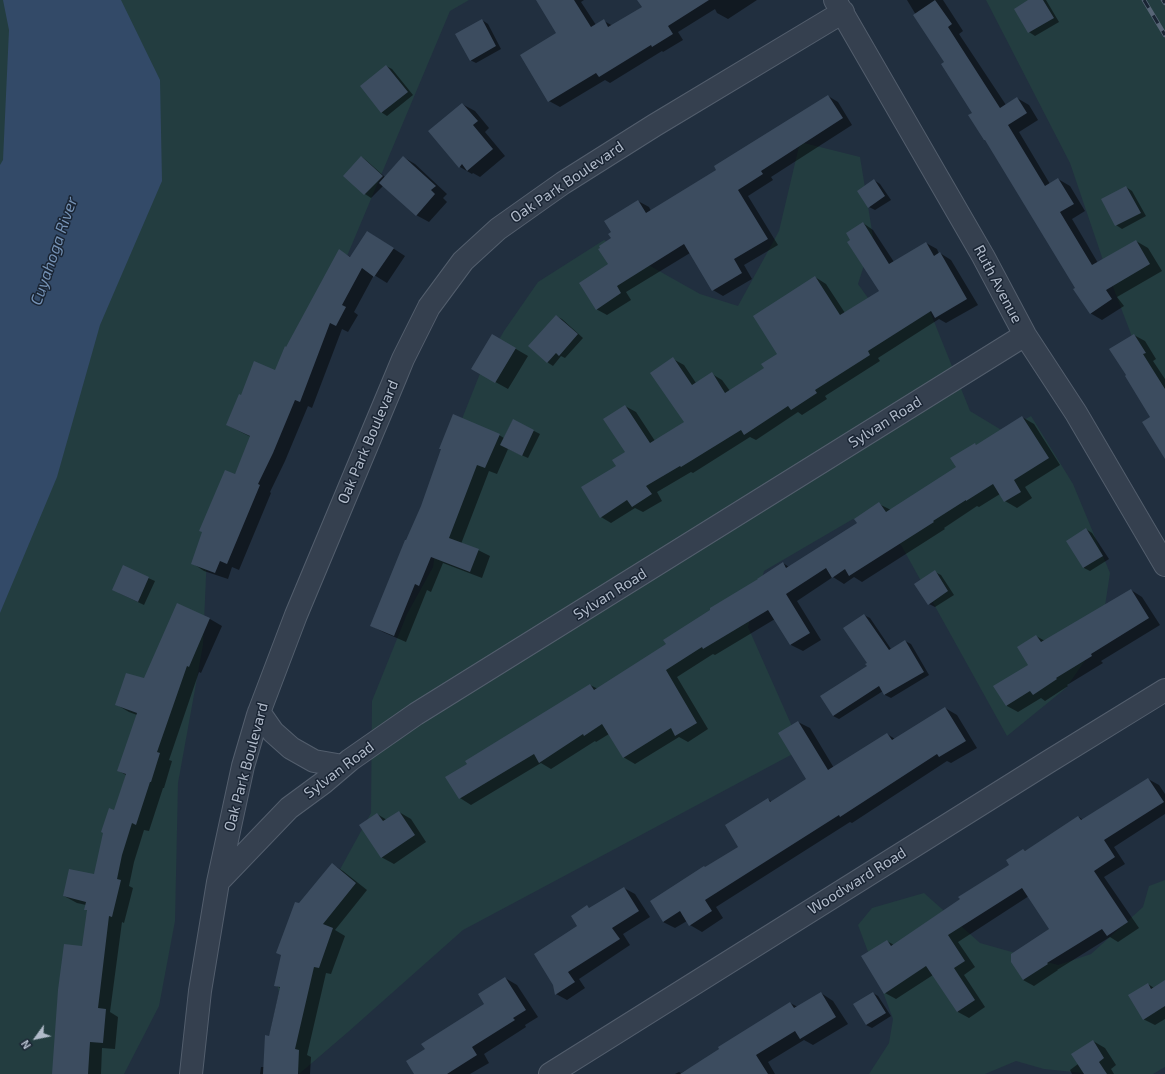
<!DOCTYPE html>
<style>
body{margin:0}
#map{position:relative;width:1165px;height:1074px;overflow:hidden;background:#212f3f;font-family:"Exo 2",sans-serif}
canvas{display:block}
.north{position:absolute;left:16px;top:1018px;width:40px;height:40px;-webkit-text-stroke:3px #1a2534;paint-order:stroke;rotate:237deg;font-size:11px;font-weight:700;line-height:16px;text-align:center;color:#b1bbca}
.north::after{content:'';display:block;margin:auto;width:14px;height:18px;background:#b1bbca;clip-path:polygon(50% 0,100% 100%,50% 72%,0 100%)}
</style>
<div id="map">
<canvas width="1165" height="1074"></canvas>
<div class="north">N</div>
</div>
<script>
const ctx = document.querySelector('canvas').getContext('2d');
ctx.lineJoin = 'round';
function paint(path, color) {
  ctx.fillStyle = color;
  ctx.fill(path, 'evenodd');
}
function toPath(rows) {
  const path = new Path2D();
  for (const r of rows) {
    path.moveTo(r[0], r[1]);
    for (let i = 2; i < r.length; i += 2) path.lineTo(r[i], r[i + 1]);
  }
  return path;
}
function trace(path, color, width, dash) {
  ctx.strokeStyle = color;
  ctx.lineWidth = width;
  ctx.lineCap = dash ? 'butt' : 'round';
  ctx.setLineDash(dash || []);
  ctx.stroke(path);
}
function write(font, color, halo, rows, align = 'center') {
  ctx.font = font + ' "Exo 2",sans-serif';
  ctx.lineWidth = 3;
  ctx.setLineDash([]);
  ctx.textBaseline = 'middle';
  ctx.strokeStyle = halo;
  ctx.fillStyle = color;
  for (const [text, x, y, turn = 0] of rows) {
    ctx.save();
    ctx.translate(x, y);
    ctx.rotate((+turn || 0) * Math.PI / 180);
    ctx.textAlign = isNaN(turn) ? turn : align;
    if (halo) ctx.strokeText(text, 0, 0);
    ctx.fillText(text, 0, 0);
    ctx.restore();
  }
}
paint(toPath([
 [0,0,469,0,450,11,313,337,207,554,203,645,178,783,175,921,159,1006,124,1074,0,1074],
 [986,0,1165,0,1165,423,1105,266,1070,163],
 [800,142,860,157,873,237,858,284,883,319,929,309,970,411,1003,431,1031,416,1073,484,1110,573,1100,639,1066,688,1007,736,901,545,853,519,764,571,748,627,802,749,463,930,348,1032,299,1074,277,984,371,813,372,701,407,614,433,567,450,449,481,371,504,331,538,282,604,240,700,294,738,306,779,231],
 [1165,880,1165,1067,1153,1074,1093,1074,1044,1069,1016,1061,985,1074,869,1074,889,1043,893,1019,858,925,872,908,924,893,980,943,1058,965,1091,954,1143,907,1149,886]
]), '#233d40');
paint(toPath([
 [3,0,121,0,160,80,162,181,100,325,57,477,0,613,0,165,3,160,9,30]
]), '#334a68');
paint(toPath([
 [537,0,584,0,581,2,596,25,604,21,613,26,643,7,651,0,757,0,728,19,717,13,715,9,678,32,683,40,663,52,662,51,610,83,605,80,560,107,549,101,558,33],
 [907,0,943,0,963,31,959,34,1006,105,1017,98,1029,105,1038,120,1019,132,1050,184,1058,179,1070,186,1085,211,1072,219,1098,263,1136,241,1148,248,1162,271,1117,297,1124,306,1102,320,1090,313,945,63],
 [1030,0,1046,0,1059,22,1035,36,1029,32,1015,9],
 [482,20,488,24,501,49,476,63,470,60],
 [386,66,392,69,413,95,387,116,381,112],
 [828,96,838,102,852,125,771,177,773,180,748,196,778,245,744,265,752,279,723,296,713,290,690,253,626,292,631,300,607,315,596,309,609,265,612,239,638,201,649,207,651,211,717,170],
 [462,104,475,111,489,128,485,132,505,156,480,177,473,173,472,174,460,167,430,131],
 [362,157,367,161,385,177,403,157,415,164,447,194,443,198,447,202,429,222,416,215,383,186,371,198,365,194],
 [874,180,880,184,891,200,875,210,869,207],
 [1126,187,1132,191,1146,216,1122,229,1116,225],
 [863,223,873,230,894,262,926,243,937,249,939,254,940,253,951,260,978,305,946,323,939,319,878,358,880,361,825,396,827,399,802,415,798,412,756,440,750,437,693,473,691,472,657,492,662,501,643,512,635,508,611,523,601,517,617,466,627,453,625,406,636,412,655,441,685,422,673,359,684,365,696,383,712,374,722,380,730,391,765,368,778,355,815,277,826,284,845,313,881,291],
 [368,232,405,256,387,283,374,275,354,312,358,315,348,332,342,329,312,408,308,406,285,461,270,492,271,493,239,570,232,567,228,579,204,571,192,563,235,475,251,437,227,425,242,396,276,371,287,348,339,251,351,257],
 [556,316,562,319,583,338,565,358,561,356,553,366,547,362],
 [492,335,528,356,508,389,472,369],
 [1134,335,1145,341,1156,359,1153,361,1165,379,1165,457,1151,418],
 [1022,417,1034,424,1060,465,1025,487,1032,498,1017,508,1005,501,1000,494,979,507,977,506,944,528,945,529,862,582,854,577,844,584,833,577,797,601,821,640,803,651,791,645,775,619,715,655,713,654,677,677,708,729,688,742,679,737,635,764,623,757,609,734,596,742,595,741,551,769,541,763,471,805,460,798,468,764,590,685,598,689,667,645,783,563,789,567,858,524,879,504,891,510,957,468,975,444,977,446],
 [513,420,540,434,528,458,508,449,497,474,489,471,461,544,478,550,490,556,482,578,443,563,431,592,427,590,406,642,383,632,372,626,406,541,499,435,504,438],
 [1086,529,1092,533,1109,559,1090,571,1084,568,1068,541],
 [123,567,155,581,144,605,119,593],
 [935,572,941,575,954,595,935,607,929,604],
 [1131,590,1142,597,1160,625,1101,661,1103,663,1067,685,1068,686,1045,701,1041,698,1018,712,1007,706,995,687,1029,665,1036,636,1045,641],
 [178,604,210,619,222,626,201,673,199,672,169,760,172,761,164,788,163,788,149,831,144,830,134,862,129,886,133,888,124,923,122,922,110,1012,118,1017,115,1049,102,1048,101,1074,53,1074,83,947,88,911,85,909,86,905,77,903,64,896,95,876,126,775,119,771,137,715,129,712,117,705,144,680],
 [864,615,870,618,891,649,905,641,911,644,929,675,891,698,885,695,883,691,839,719,833,716,868,666],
 [945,708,957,715,977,748,951,763,947,761,852,823,850,822,716,907,723,918,702,932,690,925,687,921,675,928,663,922,739,847,768,799,772,802,807,779,798,722,810,728,834,768,887,734,895,739],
 [1148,779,1159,785,1165,794,1165,814,1114,847,1125,864,1104,877,1139,928,1118,942,1110,937,1057,970,1058,970,1034,986,1023,980,1051,930,1029,896,958,942,975,967,964,975,985,1007,969,1018,958,1012,933,975,896,999,885,993,887,941,894,945,1010,865,1023,850,1026,851,1079,817,1083,820],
 [399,812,411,819,426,842,394,864,381,857,377,814,387,820],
 [332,864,343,871,367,890,335,930,345,936,331,974,326,973,307,1055,311,1057,310,1074,260,1074,261,1067,264,1067,269,1037,280,988,275,985,300,904],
 [624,888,635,894,650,917,623,934,630,945,579,979,585,988,567,1000,556,994,587,907,591,909],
 [505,978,517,985,538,1017,525,1025,526,1027,484,1054,489,1063,470,1074,416,1074,426,1049,486,1005],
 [1165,981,1165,1019,1155,1025,1143,1019,1148,984,1154,988],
 [821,993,833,1001,848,1024,813,1045,804,1040,768,1062,775,1074,675,1074,679,1072,681,1073,701,1062,790,1003,798,1007],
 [873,993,878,996,891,1016,872,1028,866,1025],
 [1093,1041,1105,1048,1116,1065,1111,1069,1114,1074,1072,1074,1070,1070,1078,1064]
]), '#0007');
paint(toPath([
 [536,0,574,0,591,27,604,19,608,27,642,7,637,0,709,0,668,26,673,34,652,47,651,45,599,77,596,73,548,102,520,55,556,33],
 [935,0,952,24,948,27,1000,108,1017,97,1027,113,1008,125,1045,186,1058,178,1074,204,1060,212,1092,265,1136,240,1150,264,1106,290,1112,299,1090,314,1073,289,1075,288,985,140,984,140,968,115,972,113,941,64,944,62,913,15],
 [1028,0,1043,0,1054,18,1028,33,1014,9],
 [482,19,496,46,470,61,455,34],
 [386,65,408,92,381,113,360,86],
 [828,95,843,118,761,171,763,174,738,190,768,239,734,259,742,273,712,291,684,244,617,286,621,293,596,310,579,283,608,264,598,249,600,248,599,246,611,238,608,234,611,232,604,221,638,200,646,213,716,170,714,166],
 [462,103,478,121,473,125,493,149,467,171,462,164,459,168,428,131],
 [361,156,383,176,364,195,343,176],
 [403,156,436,186,431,190,435,194,416,216,379,183],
 [874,179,885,196,868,208,857,191],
 [1126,186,1141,213,1115,226,1101,199],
 [863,222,889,264,926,242,934,256,940,252,967,299,935,318,931,311,868,351,870,355,815,390,817,393,791,410,788,406,744,435,741,430,681,467,680,466,646,486,652,494,632,507,627,500,600,518,581,487,616,466,612,460,625,452,603,419,625,405,650,443,684,422,650,373,673,357,692,385,712,372,725,393,764,368,761,364,777,354,753,316,815,276,840,315,879,291,847,242,850,240,846,233],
 [367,231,394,248,374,277,362,268,342,305,346,307,336,326,330,323,300,402,295,400,273,453,258,484,260,485,227,564,220,561,215,573,191,564,202,532,199,531,225,470,235,474,250,436,226,425,239,394,241,395,254,361,275,370,285,346,286,347,339,249,350,257],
 [556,315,578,334,559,356,556,353,547,363,528,346],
 [492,334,516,348,495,383,471,369],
 [1134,334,1146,353,1143,354,1165,389,1165,459,1142,422,1150,417,1125,376,1126,375,1109,349],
 [453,414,500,434,485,468,477,465,449,538,479,549,470,572,431,557,419,586,415,584,394,636,370,626,405,540,406,540,421,506,441,449,439,449],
 [1022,416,1049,458,1014,480,1021,492,1004,502,993,484,966,501,966,500,933,521,934,522,849,576,845,569,832,578,826,568,786,594,810,633,790,645,768,610,703,649,702,647,666,670,697,723,675,736,671,728,623,758,602,724,584,736,583,734,539,763,534,754,459,799,445,777,467,764,465,761,590,684,594,690,666,644,663,640,710,610,710,608,758,579,757,579,783,562,786,568,857,523,854,519,879,502,886,512,956,467,950,458,975,443,976,445],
 [513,419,534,430,522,456,500,445],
 [1086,528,1103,556,1083,568,1066,541],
 [123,565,149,577,138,602,112,590],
 [935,570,948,591,928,605,914,584],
 [1131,589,1149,618,1091,654,1092,656,1056,678,1057,679,1033,695,1030,691,1006,706,993,686,1028,665,1017,647,1036,635,1041,642],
 [177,603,210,618,189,667,187,666,157,752,160,753,151,782,150,782,136,825,132,823,122,855,117,879,121,880,112,917,109,916,98,1008,106,1009,103,1043,90,1042,88,1074,52,1074,58,990,64,944,82,946,87,910,84,910,86,902,63,896,69,869,94,874,103,833,101,832,109,808,114,810,126,774,117,771,137,713,115,705,126,673,144,678],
 [864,614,889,650,905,640,924,672,884,695,879,686,833,716,820,696,867,666,865,664,867,663,843,628],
 [945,707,966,741,939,757,937,754,840,817,839,815,705,900,712,911,689,926,680,911,663,922,650,901,704,866,705,867,738,847,725,825,768,798,770,802,806,779,778,733,798,721,828,770,887,733,892,740],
 [1148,778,1164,802,1104,840,1115,857,1094,871,1128,922,1107,936,1102,929,1047,963,1048,964,1023,980,1011,962,1011,954,1049,929,1022,888,948,935,965,961,954,968,975,1000,957,1012,926,966,884,994,861,956,887,940,891,946,960,899,958,897,1009,865,1006,860,1023,849,1025,851,1078,816,1081,820],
 [399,811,415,835,381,858,359,825,377,813,383,821],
 [332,863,356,883,323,924,333,928,319,968,314,967,295,1049,299,1050,298,1074,263,1074,265,1035,269,1036,280,987,274,986,281,955,276,953,295,902,299,903],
 [624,887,639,911,612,928,620,939,568,972,575,982,555,995,553,985,534,954,577,926,571,916,587,905,589,908],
 [505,977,526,1010,513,1018,515,1020,472,1047,477,1055,447,1074,414,1074,406,1061,425,1049,421,1044,484,1004,478,994],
 [1165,980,1165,1006,1143,1020,1128,995,1148,983,1151,989],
 [821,992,836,1017,800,1039,795,1031,756,1055,768,1074,680,1074,719,1049,718,1047,790,1002,794,1008],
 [873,992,886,1013,866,1025,853,1004],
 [1093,1040,1104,1058,1099,1062,1107,1074,1084,1074,1071,1054]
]), '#3c4c5f');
const street = toPath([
 [835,0,983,256,1025,335,1076,413,1165,565],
 [259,712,273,732,291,748,314,761,343,766],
 [218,882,289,808,323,783,350,760,416,714,1025,335],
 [191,1074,200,991,218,882,243,766,258,715,296,615,396,376,403,359,429,307,463,261,498,229,563,183,655,125,843,12],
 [550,1074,1048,762,1165,690]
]);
trace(street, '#535e6d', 24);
trace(street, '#35404f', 22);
const rail = toPath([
 [1144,0,1165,35],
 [1163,0,1165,3]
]);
trace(rail, '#576576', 4.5);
trace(rail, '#1a2534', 3, [9]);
write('15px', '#b1bbca', '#1a2534', [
 ["Oak Park Boulevard",567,182,-34],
 ["Ruth Avenue",998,284,62],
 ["Sylvan Road",885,422,-32],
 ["Oak Park Boulevard",368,442,-67],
 ["Sylvan Road",610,594,-32],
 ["Oak Park Boulevard",246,767,-75],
 ["Sylvan Road",339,770,-37],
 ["Woodward Road",857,881,-32]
]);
write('italic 16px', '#7592b5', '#1a2534', [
 ["Cuyahoga River",54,251,-71]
]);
</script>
